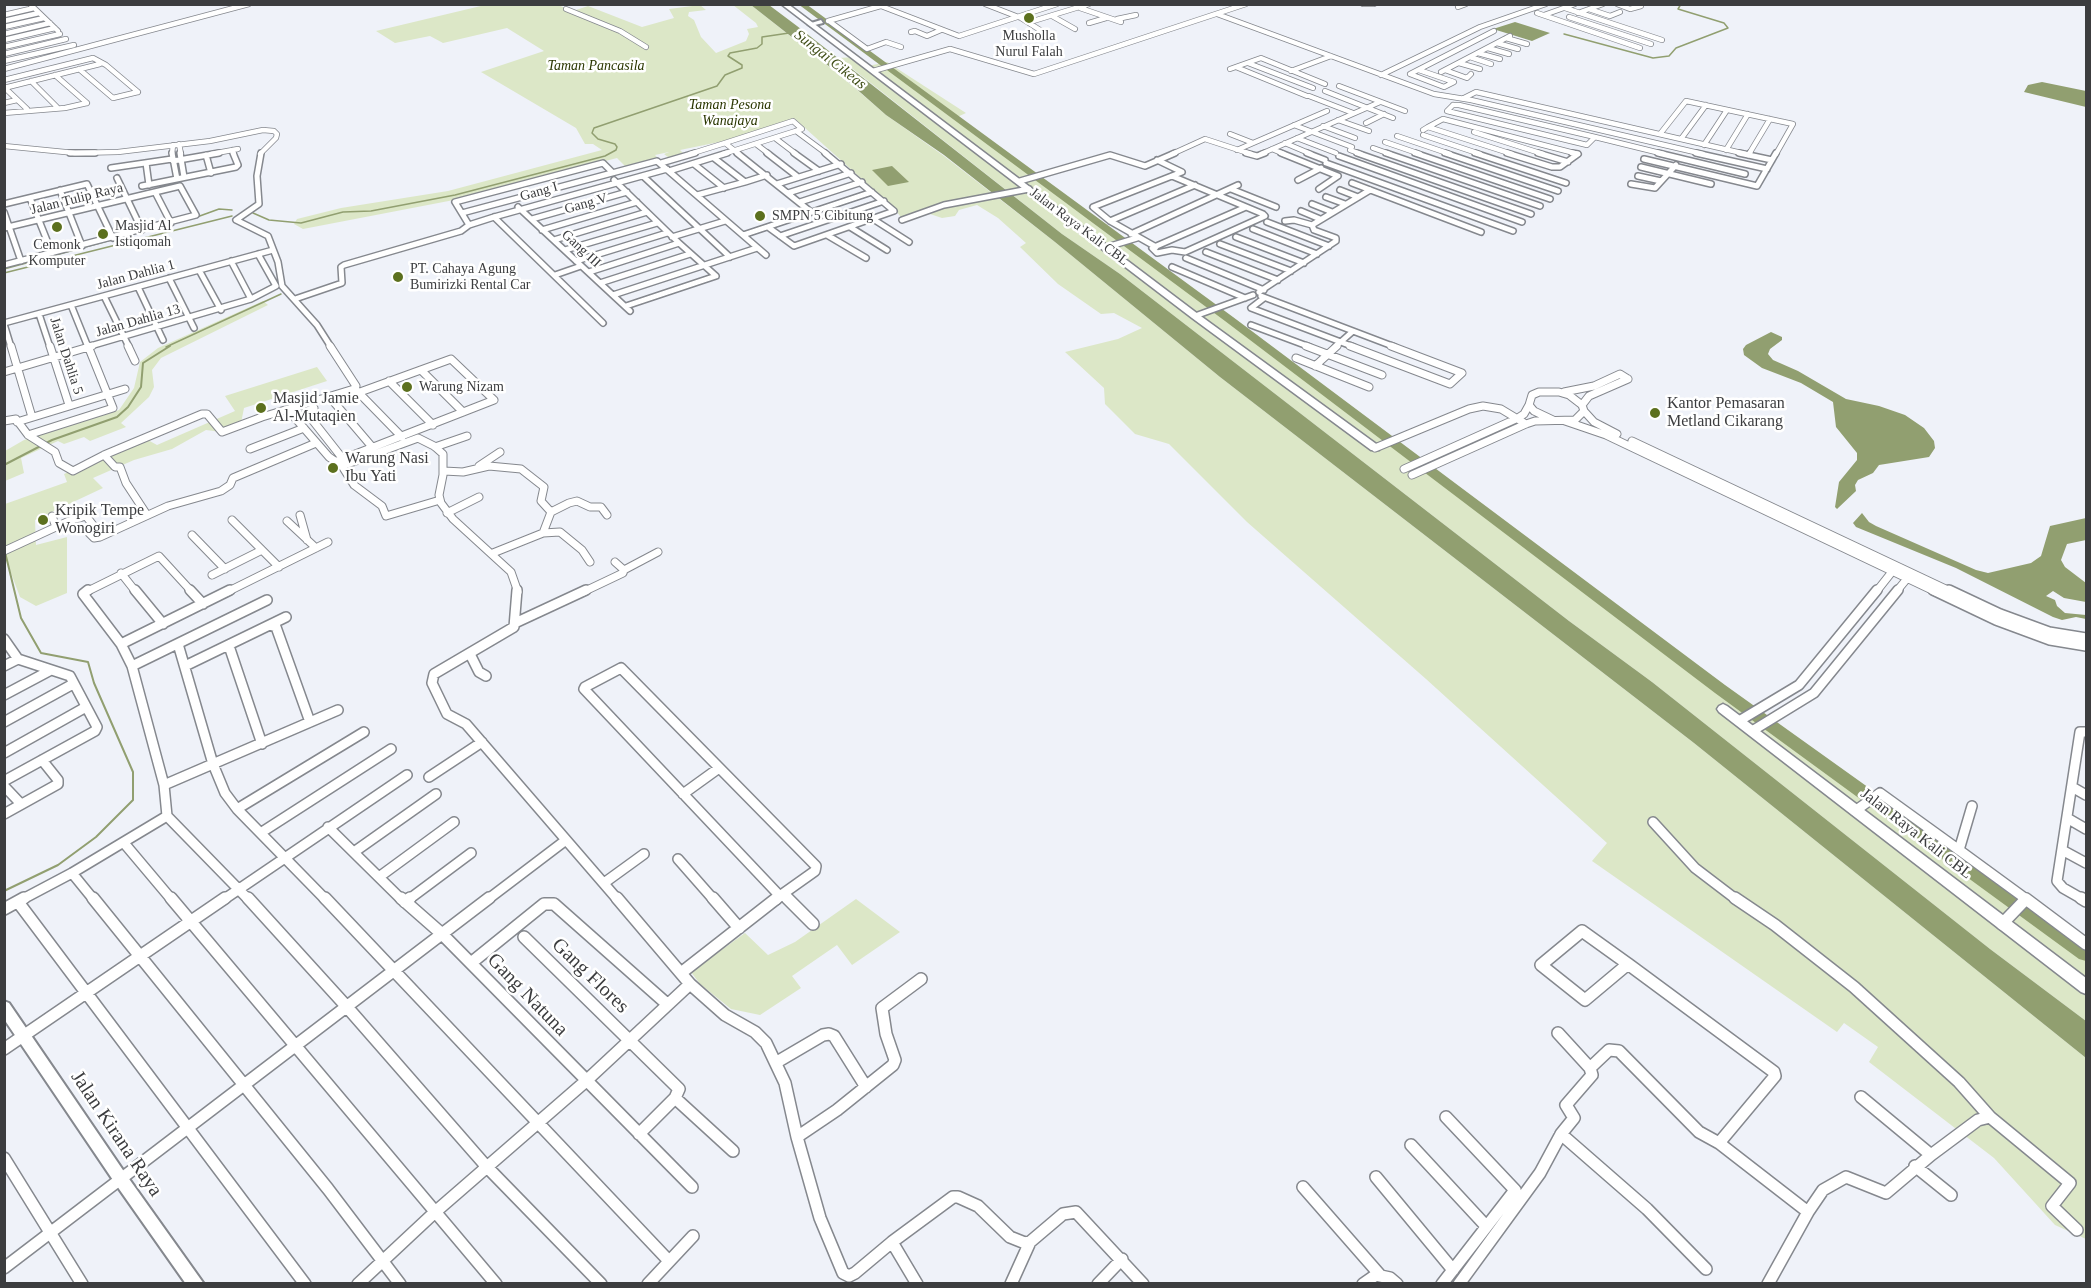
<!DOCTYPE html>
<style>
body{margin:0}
#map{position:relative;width:2091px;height:1288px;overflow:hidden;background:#eff2f9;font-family:"Times New Roman",serif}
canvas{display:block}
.frame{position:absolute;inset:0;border:6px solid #3c3d3f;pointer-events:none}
</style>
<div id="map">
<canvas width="2091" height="1288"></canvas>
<div class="frame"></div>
</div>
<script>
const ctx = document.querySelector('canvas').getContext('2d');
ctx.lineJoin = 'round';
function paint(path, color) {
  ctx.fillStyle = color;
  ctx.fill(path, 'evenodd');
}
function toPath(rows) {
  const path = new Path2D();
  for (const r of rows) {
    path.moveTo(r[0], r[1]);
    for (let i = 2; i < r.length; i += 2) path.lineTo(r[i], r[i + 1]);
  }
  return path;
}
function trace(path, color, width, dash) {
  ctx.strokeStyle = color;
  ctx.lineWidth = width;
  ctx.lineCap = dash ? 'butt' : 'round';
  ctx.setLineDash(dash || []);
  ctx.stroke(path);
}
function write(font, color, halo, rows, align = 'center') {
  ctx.font = font + ' "Times New Roman",serif';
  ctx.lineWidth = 5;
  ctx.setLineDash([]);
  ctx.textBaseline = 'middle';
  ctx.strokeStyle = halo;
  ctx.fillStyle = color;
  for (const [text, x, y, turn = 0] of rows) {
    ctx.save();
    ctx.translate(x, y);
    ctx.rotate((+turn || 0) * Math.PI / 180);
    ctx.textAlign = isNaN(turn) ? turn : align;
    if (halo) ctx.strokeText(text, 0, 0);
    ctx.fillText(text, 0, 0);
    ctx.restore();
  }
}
paint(toPath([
 [485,5,558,5,573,11,588,6,642,27,674,18,669,9,700,5,706,10,689,12,688,16,694,20,701,37,716,53,746,41,749,34,747,29,758,27,756,23,733,5,751,5,842,77,886,115,944,156,1055,242,1220,377,1694,743,2086,1058,2086,1239,2055,1225,1994,1158,1869,1062,1878,1047,1844,1023,1837,1032,1592,861,1607,843,1426,679,1247,522,1169,444,1135,434,1105,404,1104,388,1065,352,1118,339,1142,328,1114,313,1101,314,1058,284,1020,247,1026,243,998,218,977,205,959,210,955,216,942,218,927,213,903,220,894,208,795,119,729,140,680,150,684,154,669,158,664,154,669,152,655,155,658,158,626,167,617,158,459,199,303,229,294,224,297,219,341,208,448,191,602,150,593,144,585,144,576,128,481,72,544,51,507,28,443,43,430,36,395,43,376,31],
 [854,57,868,66,887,62,966,113,955,118,2086,959,2086,1021,1990,949,1652,682,1569,621,1120,274,1062,234,839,58],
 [263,301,268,305,161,358,152,370,154,387,149,397,121,423,126,427,90,441,84,437,64,444,58,441,21,458,24,473,5,481,5,451,24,440,119,410,134,388,140,362,158,348],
 [317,367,327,381,244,408,241,423,221,432,206,430,172,449,134,460,93,478,103,488,35,520,36,545,67,537,67,593,36,606,20,597,5,557,5,504,67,482,64,474,146,439,157,445,235,411,225,396],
 [856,899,900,932,852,965,837,945,792,976,801,988,760,1015,731,1009,700,984,691,972,745,933,768,955,795,942]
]), '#dce7c7');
paint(toPath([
 [751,5,769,5,797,26,1062,234,1120,274,1569,621,1652,682,1990,949,2086,1021,2086,1058,1694,743,1220,377,1055,242,944,155,886,115,844,78],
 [1515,22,1550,33,1532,41,1493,29],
 [2042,82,2086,91,2086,107,2024,92,2028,85],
 [892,166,909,182,888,186,872,170],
 [1771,332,1782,337,1782,340,1770,349,1768,354,1773,360,1798,371,1846,399,1879,406,1905,415,1924,428,1934,441,1935,448,1929,457,1879,465,1873,473,1858,480,1855,485,1856,491,1837,509,1835,507,1839,482,1857,460,1857,453,1836,427,1833,402,1801,383,1762,368,1744,355,1743,349,1746,345],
 [1862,513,1869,522,1876,526,1976,570,1988,573,2031,563,2041,556,2050,526,2086,518,2086,540,2067,544,2061,560,2065,567,2086,583,2086,602,2064,598,2053,591,2046,596,2055,600,2057,606,2065,613,2086,615,2086,619,2076,617,2062,620,2053,617,1956,568,1856,527,1853,523]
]), '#919f70');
trace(toPath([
 [1564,34,1653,58,1669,56,1676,48,1728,28,1724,23,1678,9,1681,4],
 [253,213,269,220,301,223,343,212,371,211,455,195,605,156,616,150,617,147,615,144,598,139,592,133,594,128,717,86,725,75,742,68,742,65,728,56,730,53,757,48,762,44,762,37,789,33],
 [197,217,219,209,232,210],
 [4,269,189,219],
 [4,273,232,216],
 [166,347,281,294]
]), '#919f70', 1.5);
trace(toPath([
 [4,465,52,440,117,417,128,407,141,387,143,363,170,346],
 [4,891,58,865,96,837,133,800,133,772,94,683,88,662,41,653,21,618,5,552]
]), '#919f70', 2);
paint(toPath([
 [798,4,806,4,1233,317,1725,685,2086,943,2086,961,2079,959,1715,693,1225,321,798,4]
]), '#919f70');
const minorFar4 = toPath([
 [30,4,58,31],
 [985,4,1021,18,1048,35],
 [1363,4,1374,4],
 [1617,4,1630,9,1641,6],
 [881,6,959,36,1057,4],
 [1458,7,1466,4],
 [1080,8,1121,22],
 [1565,8,1662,40],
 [566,9,620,31,646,47],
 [1589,9,1610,16,1620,12],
 [1537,13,1640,48],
 [1578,13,1603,4],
 [1217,14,1434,94,1471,100,1703,154],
 [4,15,34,8],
 [1544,15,1575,4],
 [1052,16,1075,29],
 [1569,17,1651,44],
 [1117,19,1136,15],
 [4,21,39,13],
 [828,21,884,5],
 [829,21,867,49,886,42,901,47],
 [1030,22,1089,4],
 [1089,23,1106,18],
 [4,27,44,18],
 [911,32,915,31,927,36,941,30],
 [4,34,50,23],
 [1506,38,1527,44],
 [4,40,55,28],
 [1497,43,1518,49],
 [4,47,60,34],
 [1488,48,1509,54],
 [1478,53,1500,59],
 [4,54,66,39],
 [1470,57,1491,64],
 [4,61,74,45],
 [1248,63,1313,88],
 [1459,63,1480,69],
 [1236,67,1307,96],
 [4,69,249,4],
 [79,69,113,98,138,92],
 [1230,69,1261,58,1325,84],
 [1445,70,1467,78,1471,74],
 [873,71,950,49,1034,74,1246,4],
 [1291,71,1331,56],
 [1441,72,1510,36],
 [1410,74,1494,31],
 [1410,74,1444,87,1454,82,1419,70],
 [55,75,87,103],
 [1381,75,1480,27,1546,4],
 [4,80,93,58,106,65,138,92],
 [31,81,57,107],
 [1339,86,1405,111],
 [4,88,100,64],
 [5,88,27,109],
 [1325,91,1393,118],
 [1309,96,1353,113],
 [1464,98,1476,92,1746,154],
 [4,103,17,100],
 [1453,105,1459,105,1595,137,1587,145,1447,111,1453,105],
 [4,113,65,108,87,103],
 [1338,120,1369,131],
 [1366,123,1384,114],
 [1294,125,1352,147],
 [1323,126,1355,138],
 [1428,127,1512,154],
 [1428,127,1443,119,1578,154],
 [1423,130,1428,127],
 [796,131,827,154],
 [1474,132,1543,154],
 [1230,134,1253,143],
 [1660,134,1686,101,1793,124,1776,154],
 [1423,135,1480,154],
 [1397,136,1450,154],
 [1595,137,1664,154],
 [775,138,796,154],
 [1297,138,1336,153],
 [1681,139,1706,105],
 [1385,142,1420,154],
 [1285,143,1311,154],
 [179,144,181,154],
 [756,144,769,154],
 [1704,145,1727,110],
 [4,146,75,153,118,152,210,141,263,130,274,131,277,134,276,138,260,154],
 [1373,148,1390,154],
 [1272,149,1284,154],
 [232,150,234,154],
 [1237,150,1327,111],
 [1350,150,1361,154],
 [1726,150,1748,114],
 [172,154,173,145],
 [211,154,238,149],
 [690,154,725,143,739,154],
 [723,154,802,129,793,121,725,143],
 [1172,154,1205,139,1251,154],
 [1261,154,1380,102],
 [1749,154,1770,119]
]);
const minorFar3 = toPath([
 [70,153,95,153],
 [172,153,177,179],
 [180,153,184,177],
 [261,153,257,176,259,204,236,220,268,236,278,262,282,286,317,325,331,347],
 [737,153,811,212],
 [767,153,798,177],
 [794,153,819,171],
 [1246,153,1257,156,1265,153],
 [1281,153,1338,176,1319,189],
 [1307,153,1325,160],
 [1357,153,1531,214],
 [1386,153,1540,206],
 [1415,153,1550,199],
 [1445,153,1558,191],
 [1475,153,1566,183],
 [1507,153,1552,167,1560,167,1578,154,1572,153],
 [1538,153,1568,162],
 [1658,153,1745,174],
 [1696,153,1767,169],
 [1739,153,1772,160],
 [206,155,211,173],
 [1748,155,1750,153],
 [1339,156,1522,222],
 [1644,159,1757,186,1776,153],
 [173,161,219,153],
 [146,163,149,185],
 [661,163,695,153],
 [1326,163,1513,231],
 [694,164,724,188],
 [1641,167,1711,184],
 [111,168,172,159],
 [669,171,727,153],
 [643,176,730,257],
 [1172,176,1263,214,1265,216,1185,252,1172,250,1157,253,1152,248,1246,207],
 [1638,176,1661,181],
 [117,178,142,230],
 [1298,180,1321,168],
 [1020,181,1110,155,1145,166,1175,153],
 [745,182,767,175],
 [1352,183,1481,232],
 [777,184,841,164],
 [1631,184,1655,188,1676,165],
 [142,186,236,167,238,165,233,153],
 [1231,189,1276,207],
 [60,190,82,246],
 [1340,190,1358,197],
 [155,192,171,223],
 [788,193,851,173],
 [697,195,745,182,714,158],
 [1326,197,1345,204],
 [30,198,52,253],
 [800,202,862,182],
 [4,204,87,184,113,238],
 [1312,204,1332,212],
 [518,207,630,311],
 [1301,211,1320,219],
 [4,212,21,261],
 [462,213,657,161,766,255],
 [494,217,603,323],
 [532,219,627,192],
 [873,219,909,242],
 [902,220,944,205,1029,189],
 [1110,221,1195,185],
 [1285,221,1294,220,1312,225],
 [1267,222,1329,246],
 [469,225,455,202,603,163,612,172],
 [768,227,794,246,894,211,825,153],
 [850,227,887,250],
 [4,228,180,186,196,215,4,265],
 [1253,229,1317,254],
 [542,230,637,202],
 [1131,234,1238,185],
 [743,235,872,192],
 [827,235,866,258],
 [780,236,884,201],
 [672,237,725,221],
 [1236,237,1304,263],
 [554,240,647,212],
 [1220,244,1291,271],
 [1107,247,1137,238],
 [1156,247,1110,221,1093,207,1182,172,1157,160],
 [565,250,657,223],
 [1206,252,1278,280],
 [1186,258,1264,290],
 [231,261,251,299],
 [576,261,667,233],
 [1172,267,1245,298],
 [199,270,221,310],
 [589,272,679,243,614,180],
 [555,275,581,266],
 [169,278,194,328],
 [600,283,690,254],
 [138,287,163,340],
 [1259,292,1336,241,1336,238,1314,230,1312,225,1370,190],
 [613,295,757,248],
 [104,296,129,347],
 [1261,296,1395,347],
 [1264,298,1251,308,1354,347],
 [295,299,342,283,341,267,344,265,461,231,469,225,494,217,667,169],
 [71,305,88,347],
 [626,306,716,276,679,243],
 [39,314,50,347],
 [1195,316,1253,295],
 [4,323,273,250],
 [4,324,11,347],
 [1251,325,1310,347],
 [87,347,251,299,276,286,258,254],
 [1335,347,1352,332]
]);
const minorFar2 = toPath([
 [11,346,32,417],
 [50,346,69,405],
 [128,346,135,361],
 [1306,346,1382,375],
 [1350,346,1450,384,1462,373,1391,346],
 [1296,358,1369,387],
 [1315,366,1337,346],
 [421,370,463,412],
 [4,372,92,346],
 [389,381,433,425],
 [356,390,402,437],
 [1564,392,1594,386,1620,374,1628,379],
 [333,401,373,448],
 [1582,405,1589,396,1628,379],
 [314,408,306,412,343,459],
 [289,411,329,457,342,466,418,438,434,446,443,454,443,475,439,495,441,503,453,519,511,572,518,592],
 [1584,411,1594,422,1617,434],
 [4,421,16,419,28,435,55,452,59,463,73,471,104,455,202,414,207,414,222,432,262,417,354,389,356,386,330,346],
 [1565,421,1606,435,1936,592],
 [17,422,125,389],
 [28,435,113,408,88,346],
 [1632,441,1952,592],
 [435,447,467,436],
 [1375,448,1469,409,1483,406,1501,409,1526,424],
 [250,449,304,428],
 [104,455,115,467,120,467,126,483,147,515],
 [335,462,494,400,451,359,349,396],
 [342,466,354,485,382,506,386,516,440,500],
 [479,466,500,452],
 [1404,469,1518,418,1524,414,1529,405],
 [444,471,463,472,489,466,521,469,544,487,541,501,551,512],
 [1412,475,1526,424,1535,421,1575,420,1584,411,1582,405,1569,395,1559,392,1539,392,1532,395,1529,405,1534,411,1553,420],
 [447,513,479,497],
 [300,515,307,540],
 [52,516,56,527],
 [232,520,279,567],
 [287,521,316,548],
 [543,533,560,532,582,550,590,562],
 [192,535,225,569],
 [4,551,69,521,86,516,93,525,89,533,94,538,100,537,168,506,221,491,230,485,233,478,316,443],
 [493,553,543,533,551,512,569,503,577,501,590,507,601,507,607,515],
 [624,570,658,552],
 [121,573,136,592],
 [212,575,262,550],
 [86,592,159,556,192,592],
 [227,592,328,542],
 [583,592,623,573,624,570,615,562],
 [1876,592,1895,568],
 [1896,592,1910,575]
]);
const minorFar1 = toPath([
 [88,590,83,594,121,644,132,666,164,785,167,816,249,900],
 [135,590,163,624],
 [190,590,203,604],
 [517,590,514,627,434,674,432,683,447,714,466,724,618,900],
 [1933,590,1996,620,2050,640,2086,646],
 [1949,590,2000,614,2049,632,2086,638],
 [515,623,586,590],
 [270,625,276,627,310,722],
 [4,639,18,659,70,676,97,727,95,731,4,781],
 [121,644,230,590],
 [178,644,213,764,225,793,237,809,326,900],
 [229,646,262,744],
 [470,654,479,672,486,676],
 [4,666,18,659],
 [132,666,267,600],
 [185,666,286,617],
 [4,695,51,670],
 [1739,721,1799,685,1877,590],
 [4,722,73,684],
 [1752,731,1814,693,1898,590],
 [4,753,86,707],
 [429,777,482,742],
 [164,785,338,710],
 [4,786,21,804],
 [2072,787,2086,795],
 [683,794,719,768],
 [1972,806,1959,850,2026,899],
 [237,809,364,732],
 [1855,811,1880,793,1959,850],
 [4,814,58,784,58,780,42,760],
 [2067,818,2086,829],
 [1653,822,1695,868,1737,900],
 [328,827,402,900],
 [262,832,391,749],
 [124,843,172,900],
 [2062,850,2086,863],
 [354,852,436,794],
 [678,859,714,900],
 [72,873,94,900],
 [379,877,454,822],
 [604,883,644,854],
 [783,894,789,900],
 [21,900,72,873,167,816],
 [223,900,407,775],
 [408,900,471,853],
 [487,900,566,840],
 [776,900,778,894,584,689,585,687,621,668,816,866,815,871,777,898],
 [2025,900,2027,900],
 [2084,900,2063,888,2057,881,2080,732,2086,732]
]);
const minor = toPath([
 [93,898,328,1189,400,1284],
 [171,898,496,1284],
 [248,898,347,1007,486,1166,601,1284],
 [325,898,669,1261],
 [401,898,442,934,692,1187],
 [617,898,690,984,725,1015,755,1032,766,1043,785,1083,797,1137,820,1218,843,1273,849,1276,855,1273,892,1242,953,1197,958,1197,978,1206,1010,1237,1025,1243,1030,1242,1063,1214,1076,1212,1143,1284],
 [713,898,739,928],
 [787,898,813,924],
 [1735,898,1775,925,1854,987,1959,1082,1990,1117],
 [2081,898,2086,901],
 [18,902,305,1284],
 [405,902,410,898],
 [4,909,24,898],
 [2002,924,2026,899,2086,944],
 [1582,931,1628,964,1585,1000,1541,965,1582,931],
 [524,937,679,1089,675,1098,639,1134],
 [471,963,544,904,554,904,667,1004],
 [1628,964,1774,1072,1775,1076,1719,1143],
 [681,973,777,898],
 [1558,1033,1590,1068,1609,1050,1619,1051,1699,1132,1719,1143,1808,1212],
 [4,1049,225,898],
 [777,1062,823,1035,829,1034,834,1036,866,1087],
 [675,1098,733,1151],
 [1561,1134,1574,1118,1566,1105,1592,1075,1590,1068],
 [797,1137,837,1110,893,1065,895,1060,886,1034,882,1008,921,979],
 [1411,1145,1486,1226],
 [1931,1155,1978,1120,1990,1117,2070,1183,2052,1206,2077,1230],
 [4,1158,82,1284],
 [1915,1166,1951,1195],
 [1376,1177,1453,1270],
 [1303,1187,1380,1275],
 [892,1242,917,1284],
 [4,1268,489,898],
 [358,1284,434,1213,586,1081,690,984],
 [648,1284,693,1236],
 [1011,1284,1030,1242],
 [1098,1284,1122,1259],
 [1363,1284,1376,1275,1390,1278,1397,1284],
 [1442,1284,1515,1190,1446,1117],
 [1459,1284,1540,1173,1561,1134,1647,1209,1706,1269],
 [1768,1284,1808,1212,1823,1190,1846,1177,1886,1193,1931,1155,1861,1097]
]);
const tertiary = toPath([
 [821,20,823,23,811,26,808,24,821,20],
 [4,1001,9,1003,127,1176,204,1284,186,1284,117,1186,4,1019,4,1001]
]);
const secondary = toPath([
 [781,4,788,4,1198,314,1379,446,1379,450,1371,450,1192,318,781,4],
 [1723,704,1727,706,2086,978,2086,994,2081,992,1719,712,1717,709,1719,706,1723,704]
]);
trace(minorFar4, '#85888e', 6);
trace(minorFar3, '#85888e', 8);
trace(minorFar2, '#85888e', 9);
trace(minorFar1, '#85888e', 12);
trace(minor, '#85888e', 14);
trace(tertiary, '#85888e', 4);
trace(secondary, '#85888e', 3);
trace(minorFar4, '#fff', 4.5);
trace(minorFar3, '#fff', 5);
trace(minorFar2, '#fff', 7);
trace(minorFar1, '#fff', 9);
trace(minor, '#fff', 11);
paint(tertiary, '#fff');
paint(secondary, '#fff');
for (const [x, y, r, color] of [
 [1029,18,6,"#5c701e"],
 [760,216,6,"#5c701e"],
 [57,227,6,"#5c701e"],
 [103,234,6,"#5c701e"],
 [398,277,6,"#5c701e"],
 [407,387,6,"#5c701e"],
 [261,408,6,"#5c701e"],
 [1655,413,6,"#5c701e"],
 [333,468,6,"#5c701e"],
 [43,520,6,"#5c701e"]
]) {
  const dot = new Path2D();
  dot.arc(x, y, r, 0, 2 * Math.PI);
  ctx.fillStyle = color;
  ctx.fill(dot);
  trace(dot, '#fff', 2);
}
write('14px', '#3c3d3f', '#fff', [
 ["Musholla",1029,36,"center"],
 ["Nurul Falah",1029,52,"center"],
 ["SMPN 5 Cibitung",772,216],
 ["Masjid Al",115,226],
 ["Istiqomah",115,242],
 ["Cemonk",57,245,"center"],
 ["Komputer",57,261,"center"],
 ["PT. Cahaya Agung",410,269],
 ["Bumirizki Rental Car",410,285],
 ["Warung Nizam",419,387]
], 'left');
write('italic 14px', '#2a3600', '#fff', [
 ["Taman Pancasila",596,66],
 ["Taman Pesona",730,105],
 ["Wanajaya",730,121]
]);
write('14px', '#3c3d3f', '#fff', [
 ["Gang I",539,192,-16],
 ["Jalan Tulip Raya",77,199,-14],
 ["Gang V",586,204,-16],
 ["Jalan Raya Kali CBL",1079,227,37],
 ["Gang III",581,249,43],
 ["Jalan Dahlia 1",136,275,-15],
 ["Jalan Dahlia 13",138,321,-16],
 ["Jalan Dahlia 5",66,356,72]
]);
write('italic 15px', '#3d4b14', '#fff', [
 ["Sungai Cikeas",830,60,38]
]);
write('16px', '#3c3d3f', '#fff', [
 ["Masjid Jamie",273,399],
 ["Al-Mutaqien",273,417],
 ["Kantor Pemasaran",1667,404],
 ["Metland Cikarang",1667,422],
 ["Warung Nasi",345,459],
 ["Ibu Yati",345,477],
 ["Kripik Tempe",55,511],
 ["Wonogiri",55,529]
], 'left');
write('16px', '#3c3d3f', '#fff', [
 ["Jalan Raya Kali CBL",1916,834,38]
]);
write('20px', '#3c3d3f', '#fff', [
 ["Gang Flores",590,976,44],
 ["Gang Natuna",527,995,46],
 ["Jalan Kirana Raya",116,1134,56]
]);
</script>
